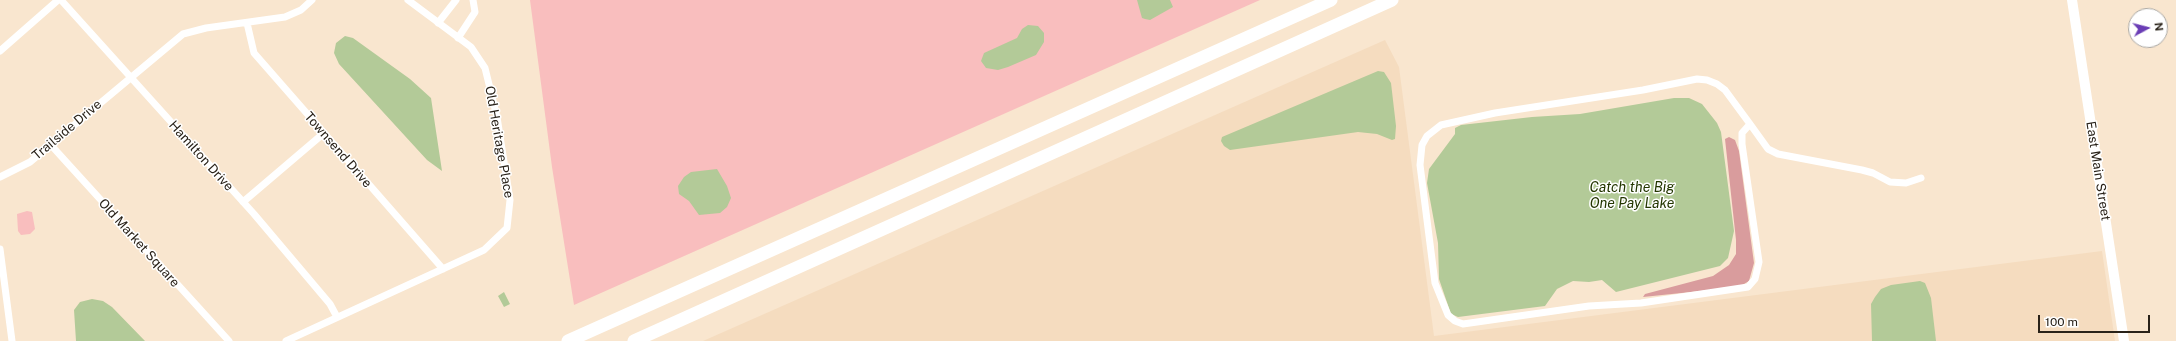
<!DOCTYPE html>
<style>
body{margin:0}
#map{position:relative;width:2176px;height:341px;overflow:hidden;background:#f9e6cf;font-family:"Public Sans",sans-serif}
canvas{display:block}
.north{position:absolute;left:2128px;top:8px;width:40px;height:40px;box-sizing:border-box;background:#fff;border:1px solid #a9a7a3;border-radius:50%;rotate:83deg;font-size:11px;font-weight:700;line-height:16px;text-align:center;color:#292219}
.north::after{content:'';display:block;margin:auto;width:14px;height:18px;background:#6a3db5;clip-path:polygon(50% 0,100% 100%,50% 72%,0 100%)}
.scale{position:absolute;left:2038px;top:315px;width:112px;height:18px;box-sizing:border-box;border:2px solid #292219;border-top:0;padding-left:5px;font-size:12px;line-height:14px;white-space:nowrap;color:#292219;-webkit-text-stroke:3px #fff;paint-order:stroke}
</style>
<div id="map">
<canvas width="2176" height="341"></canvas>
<div class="north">N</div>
<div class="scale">100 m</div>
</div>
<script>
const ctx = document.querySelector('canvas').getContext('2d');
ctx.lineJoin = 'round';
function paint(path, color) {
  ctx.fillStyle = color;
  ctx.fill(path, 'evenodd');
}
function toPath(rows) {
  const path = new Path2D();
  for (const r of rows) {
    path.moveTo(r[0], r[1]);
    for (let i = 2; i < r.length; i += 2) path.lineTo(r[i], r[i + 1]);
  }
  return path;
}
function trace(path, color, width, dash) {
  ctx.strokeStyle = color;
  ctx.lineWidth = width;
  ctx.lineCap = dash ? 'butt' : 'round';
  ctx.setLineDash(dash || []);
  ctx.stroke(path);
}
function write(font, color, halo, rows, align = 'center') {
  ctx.font = font + ' "Public Sans",sans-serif';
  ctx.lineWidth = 3;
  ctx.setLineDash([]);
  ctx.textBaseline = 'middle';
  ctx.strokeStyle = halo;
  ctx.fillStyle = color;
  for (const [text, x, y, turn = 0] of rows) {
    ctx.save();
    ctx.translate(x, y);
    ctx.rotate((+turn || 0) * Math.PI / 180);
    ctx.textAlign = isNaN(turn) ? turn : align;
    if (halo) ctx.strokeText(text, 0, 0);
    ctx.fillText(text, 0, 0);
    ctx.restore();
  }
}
paint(toPath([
 [1385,40,1399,67,1434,336,2102,251,2115,341,703,341]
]), '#f5dcbf');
paint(toPath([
 [530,0,1260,0,574,305,552,167],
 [27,211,32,212,35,229,30,234,21,235,18,231,17,214]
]), '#f9bebe');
paint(toPath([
 [1729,137,1735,140,1739,151,1754,263,1749,281,1739,287,1643,297,1645,294,1713,276,1729,265,1736,254,1736,240,1725,139]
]), '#d99c9d');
paint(toPath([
 [1137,0,1170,0,1173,7,1150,20,1145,19,1142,18],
 [1028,25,1038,26,1044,33,1044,42,1036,55,1008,67,998,70,986,68,981,61,984,53,1017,38,1022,29],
 [345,36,353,38,410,79,431,98,442,171,427,160,339,64,334,53,336,43],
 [1378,71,1384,72,1391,83,1396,126,1395,139,1392,140,1377,134,1358,132,1230,150,1224,146,1221,141,1222,137],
 [1674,98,1689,98,1702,104,1717,123,1721,132,1734,231,1728,258,1720,266,1616,292,1602,280,1589,282,1573,281,1557,289,1545,306,1458,317,1451,314,1439,279,1438,243,1427,183,1429,169,1455,134,1455,128,1461,125,1532,117,1580,114],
 [717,169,727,186,731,198,727,207,720,213,699,215,689,201,679,194,678,186,684,177,691,172],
 [1920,281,1925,283,1931,298,1936,341,1872,341,1871,304,1875,297,1881,289,1891,285],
 [504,292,510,304,504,307,498,296],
 [92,299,103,301,112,307,145,341,76,341,74,310,80,302]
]), '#b3ca98');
trace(toPath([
 [61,0,254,214,330,304,337,317],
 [247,23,254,53,443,269],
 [438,23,456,0],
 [458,38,475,12,473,0],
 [0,51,58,0],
 [1750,124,1742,133,1742,144,1759,262,1755,279,1748,287,1641,303,1589,306,1463,324,1455,321,1448,315,1435,283,1420,165,1422,145,1427,136,1441,125,1495,113,1643,90,1697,79,1707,80,1717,84,1725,90,1750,124,1768,149,1778,154,1862,170,1873,173,1890,182,1906,183,1921,178],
 [50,144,229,341],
 [0,177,30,162,183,34,206,28,285,17,301,10,312,0],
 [243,202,324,133],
 [0,249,12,341],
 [286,341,484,250,507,228,510,200,497,117,485,68,471,47,408,0]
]), '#fff', 7);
trace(toPath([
 [2072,0,2124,341]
]), '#fff', 10);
trace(toPath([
 [568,341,1331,0],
 [634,341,1392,0]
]), '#fff', 13);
write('13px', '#292219', '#fff', [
 ["Trailside Drive",67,130,-40],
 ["Old Heritage Place",499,142,80],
 ["Townsend Drive",338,150,49],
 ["Hamilton Drive",201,156,48],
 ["East Main Street",2098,171,81],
 ["Old Market Square",139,243,48]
]);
write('italic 14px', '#233600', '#fff', [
 ["Catch the Big",1632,188],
 ["One Pay Lake",1632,204]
]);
</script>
